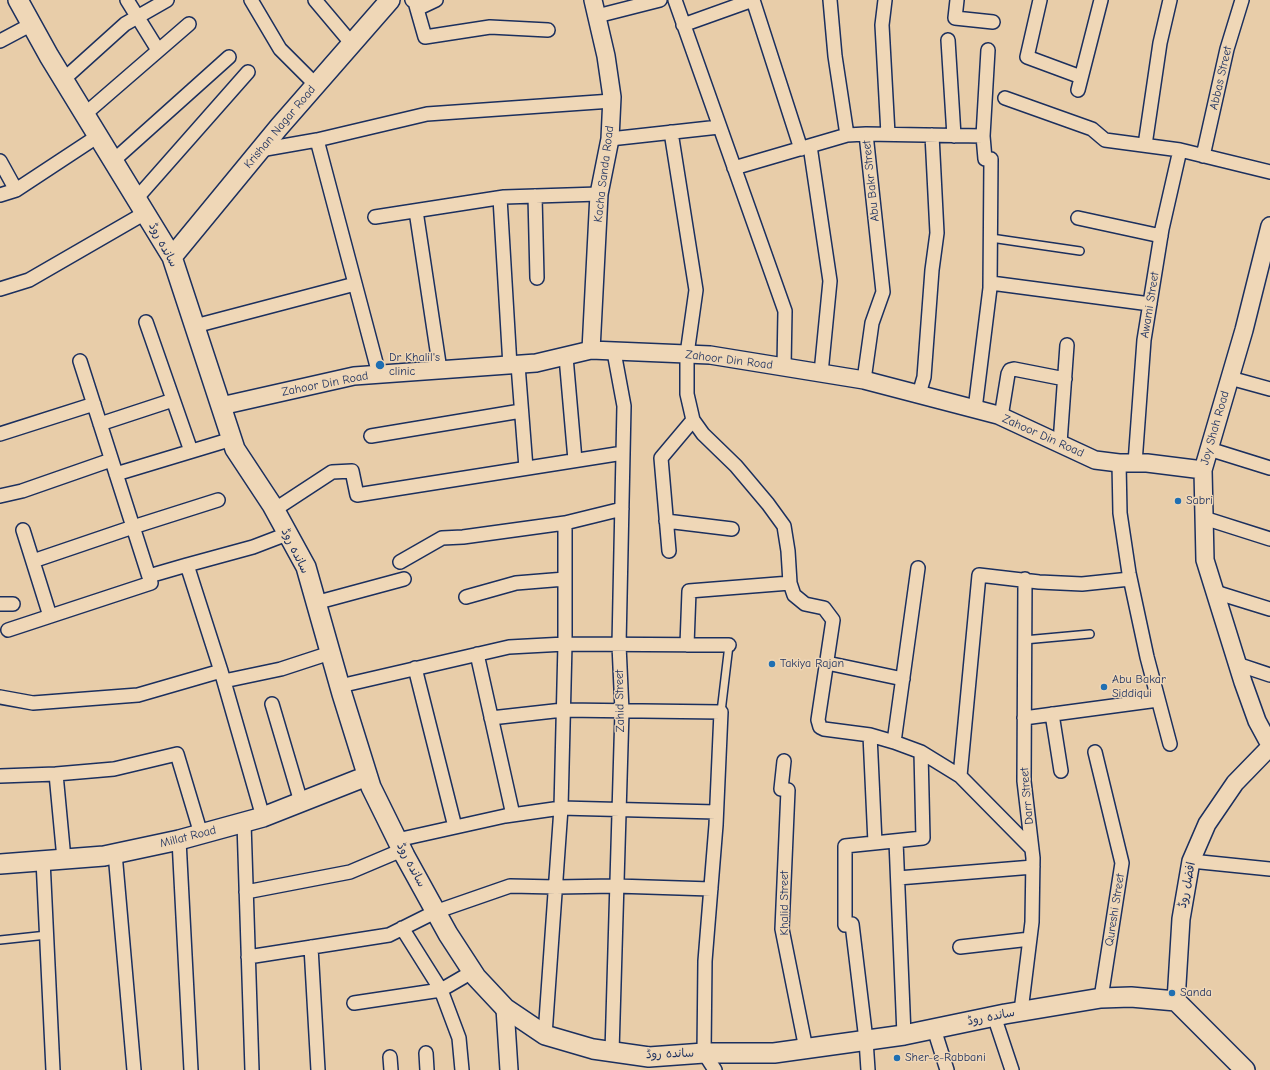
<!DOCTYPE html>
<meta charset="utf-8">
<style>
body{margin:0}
canvas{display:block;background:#e8cda9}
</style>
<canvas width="1270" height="1070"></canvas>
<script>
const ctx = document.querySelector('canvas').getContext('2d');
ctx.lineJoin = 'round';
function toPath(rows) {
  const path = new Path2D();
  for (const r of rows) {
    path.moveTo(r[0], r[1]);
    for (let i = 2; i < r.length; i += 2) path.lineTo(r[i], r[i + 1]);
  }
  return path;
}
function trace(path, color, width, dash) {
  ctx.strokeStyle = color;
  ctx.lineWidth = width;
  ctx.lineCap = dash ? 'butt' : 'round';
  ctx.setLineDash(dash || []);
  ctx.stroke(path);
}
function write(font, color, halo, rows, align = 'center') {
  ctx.font = font + ' "Comic Neue","Playpen Sans Arabic",sans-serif';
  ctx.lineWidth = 3;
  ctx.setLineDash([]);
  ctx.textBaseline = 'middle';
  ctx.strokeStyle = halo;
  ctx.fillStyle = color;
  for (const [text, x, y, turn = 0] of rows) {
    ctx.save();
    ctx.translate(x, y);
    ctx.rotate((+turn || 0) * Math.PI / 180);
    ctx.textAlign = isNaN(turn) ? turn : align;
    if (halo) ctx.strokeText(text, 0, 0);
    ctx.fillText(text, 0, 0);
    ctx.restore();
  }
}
const service = toPath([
 [991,238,1080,251],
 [1024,640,1090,634],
 [721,712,729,645],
 [0,940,47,935]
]);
const minor = toPath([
 [127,0,158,50],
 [251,0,280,49,316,85],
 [315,0,352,44],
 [412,0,415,2,425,37,490,27,548,30],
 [675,0,785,311,784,367],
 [753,0,801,149],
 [830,0,835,56,847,135,866,134,883,292,872,323,864,380],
 [885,0,882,25,888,134],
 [957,0,955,18,993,22],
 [1040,0,1027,57,1081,77],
 [417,9,436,0],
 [597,16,660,0],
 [683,25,753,0],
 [948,40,954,136],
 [0,41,32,24],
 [64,79,125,24,167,0],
 [1078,90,1101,0],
 [1005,98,1092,129,1105,140,1180,150,1270,172],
 [85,114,189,24],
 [671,132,696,290,687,354,687,394,693,420,703,434,736,466,768,504,784,526,788,551,790,583,794,595,805,604,824,608,833,620,818,720,820,727,824,729,870,735,894,742,921,752,960,776,1032,849],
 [866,134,983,136],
 [610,139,719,127],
 [317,140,379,374],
 [1145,145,1160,43,1170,0],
 [810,146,830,281,821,373],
 [260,150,317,140,427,114,612,101],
 [1203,156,1227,49,1242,0],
 [0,161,16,190],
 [113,161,229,57],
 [734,168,847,135],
 [0,195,16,190,98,136],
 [535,196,537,278],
 [500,198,510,366],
 [136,199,248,72],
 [416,211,440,370],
 [375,217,504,197,599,194],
 [1078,218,1161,236],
 [991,283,1150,304],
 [0,289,29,280,145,213],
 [146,322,191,451],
 [195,326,355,284],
 [566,357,575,460],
 [518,365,526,468],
 [1230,378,1270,389],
 [919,394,924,377,932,270,937,233,932,135],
 [975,409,990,288,991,159,985,159,983,136,988,50],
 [1001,417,1008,374,1010,370,1014,369,1065,379],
 [100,424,173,400],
 [0,434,94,404],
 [371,436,521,411],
 [1060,443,1067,345],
 [1209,449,1270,468],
 [1119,463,1120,513,1129,573,1147,657,1170,744],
 [1135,463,1144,340,1162,229,1180,150],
 [116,474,232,439],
 [0,496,22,491,111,460],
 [274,510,332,472,352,471,357,495,623,453],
 [1204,518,1270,539],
 [666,521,732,529],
 [23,530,50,616],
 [669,551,661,458,693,420],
 [33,561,133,527,218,500],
 [400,562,442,538,463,537,565,523],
 [187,565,253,547,287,534],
 [149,576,187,565,221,671],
 [1215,592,1270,609],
 [466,597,516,583,565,579],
 [315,603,404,579],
 [0,604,13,604],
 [8,630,151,583,80,361],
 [687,645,689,591,790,583],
 [477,654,513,815],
 [827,663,903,679],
 [1237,664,1270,675],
 [415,668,455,827],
 [224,681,281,669,330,653],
 [340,686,509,647,565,644,729,645],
 [0,697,33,703,138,695,221,671,263,817],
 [272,704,301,802],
 [1052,714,1061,771],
 [491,718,563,710,721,712,716,825,705,961,704,1053,715,1070],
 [1024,718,1158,700],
 [870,735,875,843],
 [894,742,918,568],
 [1095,752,1122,863,1101,998],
 [784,761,781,789,788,790,782,929,806,1049],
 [56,774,64,859],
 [0,776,56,774,114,769,177,754,201,834],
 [960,776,979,575,1039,582,1082,584,1130,579],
 [244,823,252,1070],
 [179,840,191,1070],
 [397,840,505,816,561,808,716,812],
 [896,841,904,1035],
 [115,853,134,1070],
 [43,860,53,1070],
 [1191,861,1270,869],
 [898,878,1033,867],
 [246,892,350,872,402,850],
 [402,928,441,990,459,1038,462,1070],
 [311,947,318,1070],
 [960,947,1030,939],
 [248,957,389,935,435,912,510,886,556,887,616,886,711,889],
 [354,1003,441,990,472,972],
 [1021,1011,1032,922,1033,858,1024,781,1025,579],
 [994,1016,1012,1070],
 [934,1029,947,1070],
 [545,1035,561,808,565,644,565,523,622,509],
 [612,1052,622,711,619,645,624,406,614,352],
 [426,1053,427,1070],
 [390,1057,391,1070],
 [868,1070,866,1040,852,924,845,925,845,846,923,838,921,752]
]);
const tertiary = toPath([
 [1270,226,1244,330,1203,470,1205,560,1243,682,1257,721,1270,745],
 [591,350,599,194,610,139,612,97,606,56,593,0],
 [221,406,354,376,536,363,591,350,710,355,864,380,998,415,1095,460,1119,463,1147,463,1203,470],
 [1176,1001,1181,919,1191,861,1207,824,1235,783,1270,747],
 [505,1008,509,1070]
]);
const secondary = toPath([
 [18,0,49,56,172,257,235,449,272,505,306,567,342,694,371,787,405,856,448,934,476,977,505,1008,545,1035,593,1049,649,1057,704,1053,774,1053,904,1035,1005,1014,1101,998,1131,997,1176,1001,1245,1070],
 [172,257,279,127,390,0],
 [0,864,104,856,179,840,263,817,367,776]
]);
trace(service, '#1b2f5e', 10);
trace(minor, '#1b2f5e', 16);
trace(tertiary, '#1b2f5e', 20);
trace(secondary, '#1b2f5e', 22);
trace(service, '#efd7b7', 7);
trace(minor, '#efd7b7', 13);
trace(tertiary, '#efd7b7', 17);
trace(secondary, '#efd7b7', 19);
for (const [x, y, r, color] of [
 [380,365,5,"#1f6fb2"],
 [1178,501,4,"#1f6fb2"],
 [772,664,4,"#1f6fb2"],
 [1104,687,4,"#1f6fb2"],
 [1172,993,4,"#1f6fb2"],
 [897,1058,4,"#1f6fb2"]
]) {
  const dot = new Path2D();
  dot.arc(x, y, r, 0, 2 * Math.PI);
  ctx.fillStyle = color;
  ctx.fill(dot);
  trace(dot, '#efd7b7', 1.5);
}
write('12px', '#1b2f5e', '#efd7b7', [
 ["Abbas Street",1221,78,-77],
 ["Krishan Nagar Road",280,127,-50],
 ["Kacha Sanda Road",604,174,-83],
 ["Abu Bakr Street",871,181,-96],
 ["ساندہ روڈ",163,245,62],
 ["Awami Street",1150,305,-81],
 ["Zahoor Din Road",729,360,7],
 ["Zahoor Din Road",325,384,-11],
 ["Joy Shah Road",1215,428,-74],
 ["Zahoor Din Road",1043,436,24],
 ["ساندہ روڈ",295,551,64],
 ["Zahid Street",620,701,-91],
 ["Darr Street",1027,796,-95],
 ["Millat Road",188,837,-14],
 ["ساندہ روڈ",411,865,62],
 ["افضل روڈ",1187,885,-78],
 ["Khalid Street",785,903,-90],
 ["Qureshi Street",1115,910,-81],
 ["ساندہ روڈ",991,1017,-11],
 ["ساندہ روڈ",670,1054,-2]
]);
write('12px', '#1b2f5e', '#efd7b7', [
 ["Dr Khalil's",389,358],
 ["clinic",389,372],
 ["Sabri",1186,501],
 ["Takiya Rajan",780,664],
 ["Abu Bakar",1112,680],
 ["Siddiqui",1112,694],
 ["Sanda",1180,993],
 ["Sher-e-Rabbani",905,1058]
], 'left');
</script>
